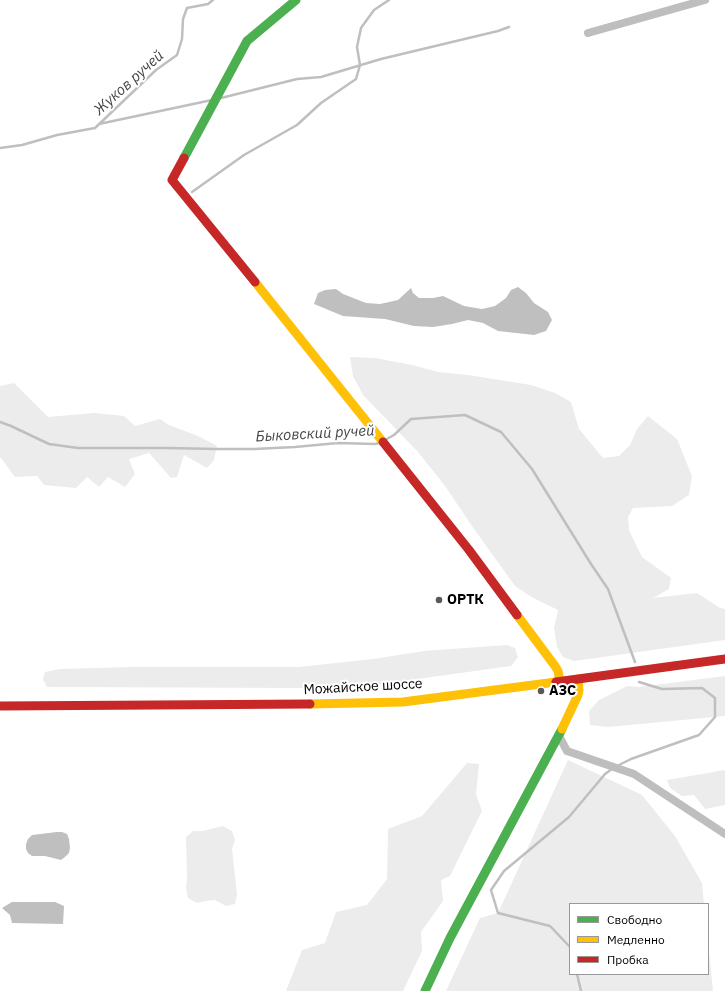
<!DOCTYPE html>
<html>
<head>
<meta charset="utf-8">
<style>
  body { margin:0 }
  #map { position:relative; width:725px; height:991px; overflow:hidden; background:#fff; font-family:"IBM Plex Sans",sans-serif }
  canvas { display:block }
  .legend { position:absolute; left:569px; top:903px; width:140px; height:72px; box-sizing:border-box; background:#fff; border:1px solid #999; margin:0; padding:5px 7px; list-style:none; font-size:12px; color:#000 }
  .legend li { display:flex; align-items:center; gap:8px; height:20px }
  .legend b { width:20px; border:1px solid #999 }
</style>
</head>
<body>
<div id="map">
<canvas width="725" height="991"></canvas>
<ul class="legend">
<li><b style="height:5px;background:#4caf50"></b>Свободно</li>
<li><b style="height:5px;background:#ffc107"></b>Медленно</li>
<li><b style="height:5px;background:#c62828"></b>Пробка</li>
</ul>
</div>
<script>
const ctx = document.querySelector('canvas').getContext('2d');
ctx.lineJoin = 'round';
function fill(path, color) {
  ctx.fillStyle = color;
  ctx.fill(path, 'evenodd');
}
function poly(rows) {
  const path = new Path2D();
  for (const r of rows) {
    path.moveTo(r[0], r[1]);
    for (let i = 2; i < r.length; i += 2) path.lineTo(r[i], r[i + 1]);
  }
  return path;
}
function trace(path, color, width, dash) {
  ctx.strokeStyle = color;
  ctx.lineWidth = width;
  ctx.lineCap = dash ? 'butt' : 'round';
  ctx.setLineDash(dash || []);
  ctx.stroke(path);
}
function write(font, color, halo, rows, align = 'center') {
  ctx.font = font + ' "IBM Plex Sans",sans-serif';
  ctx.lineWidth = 4;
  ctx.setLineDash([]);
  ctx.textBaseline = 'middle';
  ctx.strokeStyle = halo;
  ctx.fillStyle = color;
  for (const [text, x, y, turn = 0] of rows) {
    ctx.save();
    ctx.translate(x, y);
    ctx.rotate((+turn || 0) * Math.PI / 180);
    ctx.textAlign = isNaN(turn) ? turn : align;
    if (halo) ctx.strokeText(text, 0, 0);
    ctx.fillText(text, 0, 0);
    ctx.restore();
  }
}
const green = poly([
  [350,357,375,358,412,365,438,372,468,375,531,385,555,393,571,402,579,429,603,458,619,456,630,445,637,429,648,416,677,439,692,476,689,495,672,506,633,508,628,517,629,530,642,557,671,578,669,589,653,598,697,593,720,608,725,609,725,640,574,661,563,657,557,647,554,628,558,610,533,598,515,586,474,529,445,486,418,452,363,395,353,376],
  [14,383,48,417,94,413,124,416,135,426,160,419,169,425,198,436,217,446,214,460,207,468,184,455,177,477,171,478,149,453,129,459,135,474,125,487,108,477,99,487,87,477,76,488,44,485,37,476,15,477,1,458,0,458,0,386],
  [507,645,515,648,518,657,511,666,374,685,306,688,47,687,43,679,45,672,60,669,131,667,299,667,373,659,424,651],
  [725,676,725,716,608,727,590,725,589,711,599,700,627,686,639,687],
  [568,760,642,795,675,836,702,883,704,904,570,904,570,974,708,974,708,942,713,991,446,991,480,918,498,913],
  [467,763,479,764,476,794,482,811,450,876,441,880,443,901,421,932,422,951,403,991,286,991,302,950,325,943,336,912,367,905,387,879,388,829,422,816],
  [725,770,725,805,705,809,694,795,682,796,670,788,667,780],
  [223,826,232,831,235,840,232,849,237,894,235,904,226,906,215,900,206,901,197,903,188,898,186,888,187,878,186,837,193,831,203,831]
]);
const water = poly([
  [518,287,526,293,534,303,548,312,552,320,546,331,534,335,498,331,483,323,468,320,452,324,433,327,414,326,385,319,343,316,314,304,318,293,325,290,336,289,343,294,366,303,380,304,398,300,411,288,413,293,419,298,433,298,443,296,464,306,482,309,495,306,506,298,511,290],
  [57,832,62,832,67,834,69,839,70,848,69,853,65,857,61,860,45,856,32,856,28,853,26,849,26,844,28,839,32,835],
  [12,902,55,902,64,906,63,924,12,923,10,915,2,908]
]);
const stream = poly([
  [221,98,297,79,321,77,381,59,498,31,509,27],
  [99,124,212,100],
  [0,148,22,145,57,135,95,128,156,70,177,55,182,39,183,19,187,8,208,4,213,0],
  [192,192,244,155,297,125,321,103,356,79,360,65,357,47,361,28,374,10,389,0],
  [0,422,11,426,49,444,78,448,167,448,216,449,254,449,295,447,338,443,375,444,379,443],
  [385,440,394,435,411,419,465,415,501,432,532,469,591,564,608,589,635,662],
  [617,766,631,759,699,735,715,717,715,698,702,688,662,689,639,682],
  [570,947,550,926,498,913,491,890,504,871,569,817,605,774,612,769],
  [577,974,581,991]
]);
const street = poly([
  [588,33,705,0],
  [559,736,567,751,634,774,725,834]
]);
const fast = poly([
  [184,158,247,41,296,0],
  [425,991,450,938,562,729]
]);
const slow = poly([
  [255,282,383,442],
  [517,615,555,666,558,671,560,681],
  [310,704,403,702,556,682],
  [562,729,578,695,579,690,578,679]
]);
const jam = poly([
  [184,158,172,180,255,282],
  [383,442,469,550,517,615],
  [556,682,725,659],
  [0,706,310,704]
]);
const markers = [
  [439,600,4,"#595959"],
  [541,691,4,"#595959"]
];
const poiNames = [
  ["ОРТК",447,600],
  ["АЗС",549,691]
];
const streetNames = [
  ["Можайское шоссе",363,687,-3]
];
const waterNames = [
  ["Жуков ручей",129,83,-42],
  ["Быковский ручей",315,434,-3]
];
fill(green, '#ececec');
fill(water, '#bfbfbf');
trace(stream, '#bfbfbf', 2.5);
trace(street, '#bebebe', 8);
trace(fast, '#4caf50', 9);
trace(slow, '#ffc107', 9);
trace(jam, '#c62828', 9);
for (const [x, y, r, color] of markers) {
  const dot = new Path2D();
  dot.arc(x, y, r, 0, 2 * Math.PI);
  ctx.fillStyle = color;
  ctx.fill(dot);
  trace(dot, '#fff', 1.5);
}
write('bold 14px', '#000', '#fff', poiNames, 'left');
write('14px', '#000', '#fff', streetNames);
write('italic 15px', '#444', '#fff', waterNames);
</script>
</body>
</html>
